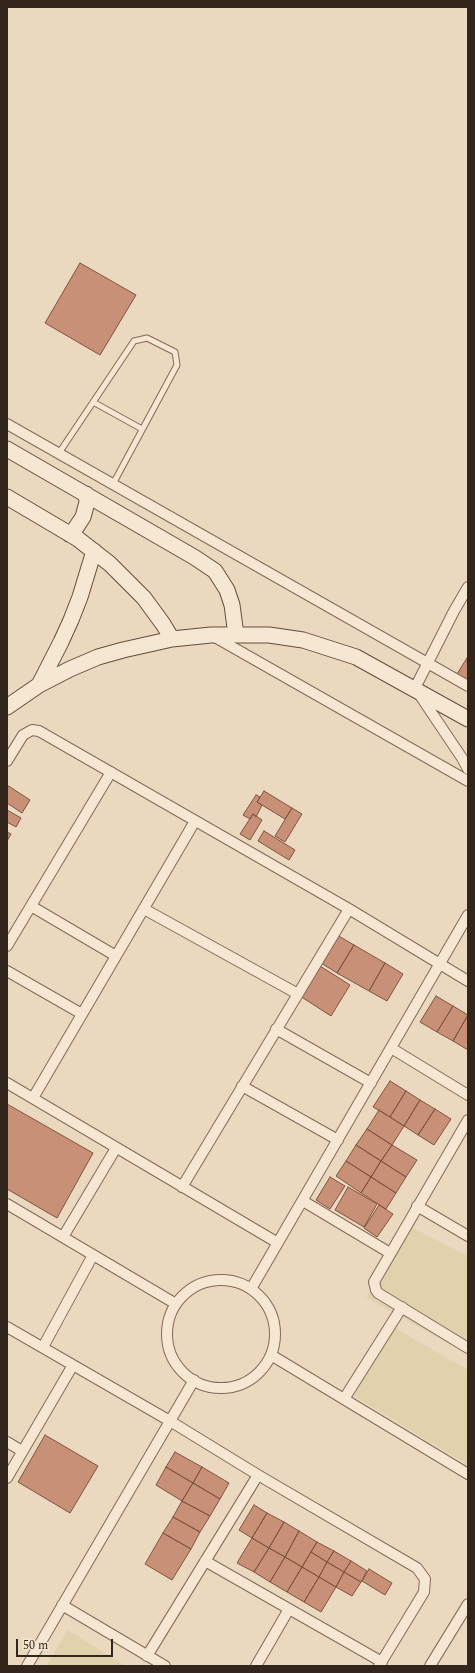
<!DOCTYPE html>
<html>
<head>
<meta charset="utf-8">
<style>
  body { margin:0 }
  #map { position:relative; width:475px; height:1673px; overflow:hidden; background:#ebd9bf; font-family:Spectral,serif }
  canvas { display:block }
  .frame { position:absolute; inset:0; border:8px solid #32251c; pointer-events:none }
  .scale { position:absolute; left:16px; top:1639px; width:97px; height:18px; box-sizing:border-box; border:2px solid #32251c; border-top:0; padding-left:5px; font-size:12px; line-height:14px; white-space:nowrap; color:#32251c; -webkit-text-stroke:3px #f3e4ce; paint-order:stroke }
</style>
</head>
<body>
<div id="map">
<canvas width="475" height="1673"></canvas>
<div class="frame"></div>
<div class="scale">50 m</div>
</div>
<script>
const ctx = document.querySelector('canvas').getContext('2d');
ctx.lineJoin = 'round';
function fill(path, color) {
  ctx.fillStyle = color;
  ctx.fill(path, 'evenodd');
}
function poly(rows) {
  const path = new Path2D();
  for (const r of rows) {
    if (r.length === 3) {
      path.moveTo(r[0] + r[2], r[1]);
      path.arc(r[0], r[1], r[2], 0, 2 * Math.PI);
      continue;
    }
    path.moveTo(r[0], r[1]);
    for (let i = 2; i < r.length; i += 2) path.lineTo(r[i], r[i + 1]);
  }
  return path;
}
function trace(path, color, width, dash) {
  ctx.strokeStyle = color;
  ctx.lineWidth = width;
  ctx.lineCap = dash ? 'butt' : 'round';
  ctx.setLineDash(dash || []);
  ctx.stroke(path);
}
const farmland = poly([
  [407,1225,468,1256,468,1355,366,1297],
  [391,1326,468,1370,468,1465,354,1396],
  [68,1630,126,1666,46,1666]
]);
const building = poly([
  [80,263,136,295,100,355,45,323,80,263],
  [467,658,468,678,466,680,457,674,467,658],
  [7,785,30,800,22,813,7,803,7,785],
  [264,791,292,808,285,819,257,802,264,791],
  [256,795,260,797,257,802,262,805,256,817,253,814,250,819,243,815,256,795],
  [292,808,302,814,285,842,275,836,292,808],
  [7,810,21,818,16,827,7,822,7,810],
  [253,814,262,820,250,840,240,834,253,814],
  [264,831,295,850,289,860,258,841,264,831],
  [7,832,11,834,7,841,7,832],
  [337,935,354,945,337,973,321,963,337,935],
  [354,945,385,963,369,991,337,973,354,945],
  [385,963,403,974,387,1001,369,991,385,963],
  [320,966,350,985,331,1016,300,996,320,966],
  [436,996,453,1006,437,1032,420,1022,436,996],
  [453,1006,468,1015,453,1041,437,1032,453,1006],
  [468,1015,468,1050,453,1041,468,1015],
  [390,1081,406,1091,390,1117,373,1107,390,1081],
  [406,1091,420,1100,404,1126,390,1117,406,1091],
  [420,1100,435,1109,418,1135,404,1126,420,1100],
  [7,1104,93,1153,57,1218,7,1189,7,1104],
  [435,1109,451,1119,434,1145,418,1135,435,1109],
  [379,1110,404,1126,392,1145,367,1129,379,1110],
  [367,1129,392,1145,381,1161,356,1145,367,1129],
  [356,1145,381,1161,371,1177,346,1161,356,1145],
  [392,1145,417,1160,406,1177,381,1161,392,1145],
  [346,1161,371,1177,361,1193,336,1176,346,1161],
  [381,1161,406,1177,396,1193,371,1177,381,1161],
  [330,1177,345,1186,330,1209,316,1200,330,1177],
  [371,1177,396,1193,386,1209,361,1193,371,1177],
  [348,1187,377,1204,364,1227,335,1210,348,1187],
  [379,1205,393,1214,377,1237,364,1228,379,1205],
  [45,1435,98,1466,70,1513,18,1482,45,1435],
  [175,1452,202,1467,193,1483,166,1467,175,1452],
  [166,1467,193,1483,182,1501,156,1485,166,1467],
  [202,1467,229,1483,220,1499,193,1483,202,1467],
  [193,1483,220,1499,210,1516,182,1501,193,1483],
  [182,1501,210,1516,200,1532,173,1517,182,1501],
  [254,1505,267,1513,252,1538,239,1530,254,1505],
  [267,1513,284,1522,269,1548,252,1538,267,1513],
  [173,1517,200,1532,191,1549,163,1533,173,1517],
  [284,1522,299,1531,285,1557,269,1548,284,1522],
  [299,1531,317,1542,302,1567,285,1557,299,1531],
  [163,1533,191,1549,172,1580,145,1564,163,1533],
  [252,1538,269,1548,254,1572,237,1563,252,1538],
  [317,1542,334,1551,327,1562,311,1552,317,1542],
  [269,1548,285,1557,270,1582,254,1572,269,1548],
  [334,1551,351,1561,344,1572,327,1562,334,1551],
  [311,1552,327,1562,319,1577,302,1567,311,1552],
  [285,1557,302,1567,287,1592,270,1582,285,1557],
  [351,1561,367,1571,361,1582,344,1572,351,1561],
  [327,1562,344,1572,336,1587,319,1577,327,1562],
  [302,1567,319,1577,304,1602,287,1592,302,1567],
  [369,1569,392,1583,385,1595,362,1581,369,1569],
  [344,1572,361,1582,352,1596,336,1587,344,1572],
  [319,1577,336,1587,321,1612,304,1602,319,1577]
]);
const service = poly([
  [93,402,142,429],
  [59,453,134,341,147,338,175,352,177,365,113,484]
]);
const minor = poly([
  [7,424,468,686],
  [468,587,454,611,415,688,462,758,468,769],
  [213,636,468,781],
  [7,761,23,735,32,730,39,731,349,909,468,981],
  [31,906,116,956],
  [144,909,298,994],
  [7,946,111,772],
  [7,971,82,1014],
  [276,1029,371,1083],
  [391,1048,468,1095],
  [7,1083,278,1243],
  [242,1086,338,1140],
  [33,1098,195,821],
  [468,1120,374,1282,376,1290,378,1293,468,1348],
  [182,1187,349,909],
  [303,1201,390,1253],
  [7,1204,176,1304],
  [417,1206,468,1236],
  [63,1237,116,1148],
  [221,1334,54],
  [251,1289,468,915],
  [7,1327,170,1421,258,1475,417,1568,425,1579,424,1592,379,1666],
  [43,1347,93,1255],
  [271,1355,468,1474],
  [344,1399,402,1307],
  [7,1442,22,1451],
  [7,1478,73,1365],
  [205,1561,382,1662],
  [62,1605,165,1666],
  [147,1656,258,1475],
  [27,1666,194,1380],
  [256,1666,289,1609],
  [430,1666,468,1604]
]);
const secondary = poly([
  [7,449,194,557,215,571,227,590,232,605,236,635],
  [7,497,78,539,110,564,144,598,163,624,172,639],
  [69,534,75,529,83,517,87,502,86,494],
  [39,685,61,642,71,620,80,597,94,551],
  [7,707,39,685,70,669,98,657,123,650,172,639,211,635,269,635,303,640,356,657,468,719]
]);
fill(farmland, '#e0d2ad');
fill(building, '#c79077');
trace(building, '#805240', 1);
trace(service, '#826a59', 7);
trace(minor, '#826a59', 12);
trace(secondary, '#644c3c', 17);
trace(service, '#f6e7d2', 5);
trace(minor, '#f6e7d2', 10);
trace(secondary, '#f6e7d2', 15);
</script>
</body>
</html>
